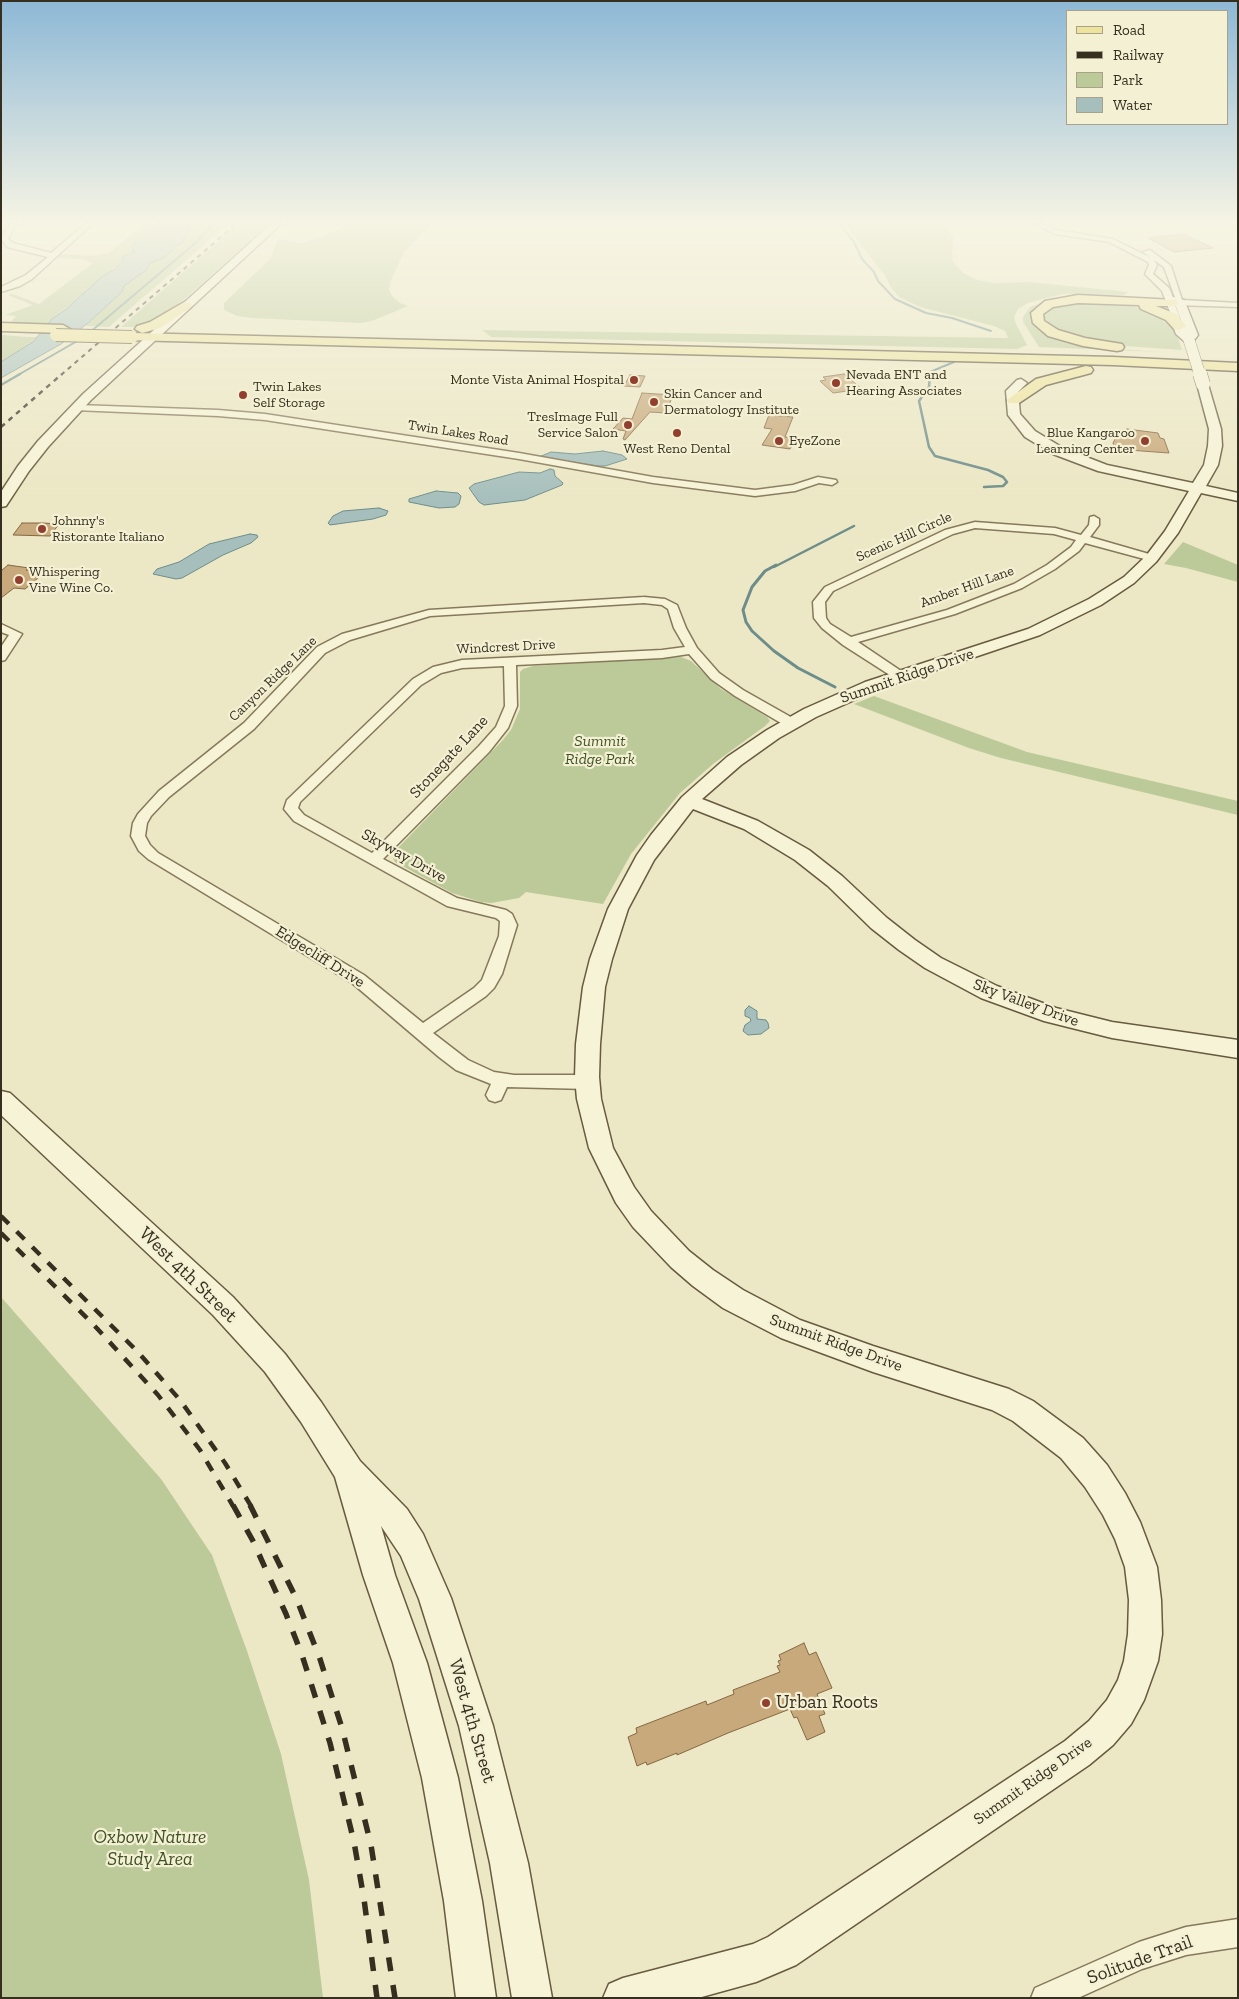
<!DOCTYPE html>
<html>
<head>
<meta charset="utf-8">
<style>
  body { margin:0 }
  #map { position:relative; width:1239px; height:1999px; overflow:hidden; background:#ece7c4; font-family:"Zilla Slab",serif }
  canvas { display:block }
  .frame { position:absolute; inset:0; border:2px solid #362e1f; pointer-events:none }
  .legend { position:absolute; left:1066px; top:10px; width:162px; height:115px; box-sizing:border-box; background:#f4f0d3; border:1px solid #a8a28b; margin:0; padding:6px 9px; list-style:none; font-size:15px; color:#362e1f }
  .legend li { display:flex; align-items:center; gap:10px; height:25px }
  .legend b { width:25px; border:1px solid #a8a28b }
</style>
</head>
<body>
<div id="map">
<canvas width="1239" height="1999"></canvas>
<div class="frame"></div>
<ul class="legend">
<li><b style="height:6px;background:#eee39d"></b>Road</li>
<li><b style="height:6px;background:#362e1f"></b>Railway</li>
<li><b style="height:14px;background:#bbca98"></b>Park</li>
<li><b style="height:14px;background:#a6bfbc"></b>Water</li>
</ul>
</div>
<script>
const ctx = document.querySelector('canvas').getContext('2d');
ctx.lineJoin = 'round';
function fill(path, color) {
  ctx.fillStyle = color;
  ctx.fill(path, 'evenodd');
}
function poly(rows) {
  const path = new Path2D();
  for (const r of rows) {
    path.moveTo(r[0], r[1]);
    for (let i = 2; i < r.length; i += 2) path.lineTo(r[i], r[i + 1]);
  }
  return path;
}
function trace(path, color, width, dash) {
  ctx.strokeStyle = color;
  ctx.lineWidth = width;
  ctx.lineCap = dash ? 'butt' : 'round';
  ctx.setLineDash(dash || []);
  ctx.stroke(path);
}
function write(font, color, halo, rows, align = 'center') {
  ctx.font = font + ' "Zilla Slab",serif';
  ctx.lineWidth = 4.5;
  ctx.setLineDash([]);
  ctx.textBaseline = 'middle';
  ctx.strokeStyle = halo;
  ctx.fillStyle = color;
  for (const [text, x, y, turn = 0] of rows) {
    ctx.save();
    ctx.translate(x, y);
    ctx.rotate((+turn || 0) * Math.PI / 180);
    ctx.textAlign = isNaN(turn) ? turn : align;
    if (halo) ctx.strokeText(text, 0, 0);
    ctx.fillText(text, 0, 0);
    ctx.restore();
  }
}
const green = poly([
  [144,224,157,224,134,243,134,252,127,254,124,261,52,319,48,325,10,323,16,316,5,315,33,305,8,295,13,294,39,304,93,263,83,259,55,258,59,254,93,256,109,253],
  [194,224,228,224,109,327,85,326,122,292,124,286,150,263,170,253,173,247,184,238,189,227],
  [238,224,269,224,187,297,153,323,141,327,121,327],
  [353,224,432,224,404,252,391,280,389,289,392,296,400,303,408,306,372,321,360,323,252,318,237,316,224,310,224,303,271,258,278,239,303,243],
  [845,224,944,224,953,237,952,257,953,262,963,273,977,280,995,283,1029,282,1128,292,1124,295,1063,294,1028,303,1018,309,1014,317,1016,324,1027,345,1017,349,491,337,482,330,1008,338,1005,331,994,326,920,307,899,297,892,289,884,274],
  [1049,300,1053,302,1043,305,1038,326,1116,349,1162,352,1039,347,1023,322,1023,317,1030,307],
  [1070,302,1129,305,1145,309,1166,318,1175,329,1182,350,1110,345,1062,334,1045,324,1041,314,1047,308],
  [1,335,29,337,38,337,1,362],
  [1183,542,1238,565,1238,582,1186,568,1164,564],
  [681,657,691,661,721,689,767,717,770,721,765,726,713,764,680,793,631,854,603,904,526,892,519,898,491,903,481,902,452,893,395,862,393,858,394,852,502,741,511,730,520,709,520,672,523,669,533,666],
  [874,696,1027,752,1238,801,1238,815,1001,758,969,748,854,704],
  [1,1297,161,1479,212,1555,247,1651,281,1754,309,1880,323,1998,1,1998]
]);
const water = poly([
  [157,224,194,224,189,227,187,236,184,238,183,242,174,247,174,249,163,258,150,263,146,270,124,286,122,292,88,323,61,344,1,378,1,362,34,341,52,319,65,310,103,276,114,270,124,261,122,259,124,256,134,252,132,247,135,243,157,224],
  [603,451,622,455,627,459,605,466,598,466,539,457,551,452,575,454,603,451],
  [550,469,554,470,555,476,563,483,562,485,525,500,484,505,479,502,469,488,474,484,519,472,540,473,550,469],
  [436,491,458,493,461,496,459,504,455,507,439,508,409,502,409,499,436,491],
  [379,508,388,511,386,515,373,519,330,525,328,523,333,516,343,511,379,508],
  [250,534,257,535,258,537,251,543,223,555,182,578,176,579,153,574,157,569,179,562,209,544,250,534],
  [749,1006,757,1011,757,1019,766,1020,768,1023,769,1028,761,1034,748,1035,743,1031,745,1025,751,1021,750,1018,745,1016,745,1010,749,1006]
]);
const streamFar2 = poly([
  [840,224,854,242,862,259,874,272,878,281,895,299,926,313,952,318,991,331],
  [89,333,199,240,213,224],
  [18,375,79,340],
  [930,375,930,372,954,362]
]);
const streamFar1 = poly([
  [930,374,929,387,919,401,929,447,935,456,988,470,1003,477,1007,482,1003,486,984,487],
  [1,385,20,374],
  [774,567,854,526]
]);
const stream = poly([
  [776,565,765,571,752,587,743,610,746,622,752,631,774,651,798,668,835,687]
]);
const building = poly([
  [1184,234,1213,248,1174,252,1148,238,1184,234],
  [844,374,862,389,833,393,821,382,820,381,826,380,823,377,844,374],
  [630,375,645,376,640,387,624,386,630,375],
  [642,393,673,395,666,413,650,412,625,440,623,439,626,431,613,429,623,418,632,419,642,393],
  [769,415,793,417,785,437,796,438,790,449,762,445,772,429,764,428,769,415],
  [1127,429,1158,433,1160,438,1164,439,1169,453,1115,449,1113,443,1120,430,1127,431,1127,429],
  [22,523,43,523,59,524,50,536,13,535,22,523],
  [8,565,29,568,26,570,44,573,25,589,14,588,1,598,1,571,8,565],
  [804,1643,809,1655,816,1652,832,1688,817,1694,825,1714,819,1716,825,1732,807,1740,797,1717,794,1718,790,1709,728,1733,677,1755,677,1753,647,1765,646,1762,637,1766,628,1737,637,1733,636,1728,706,1701,707,1705,734,1694,733,1690,780,1672,777,1666,780,1665,778,1661,781,1660,779,1655,804,1643]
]);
const street = poly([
  [10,224,16,224,8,239,13,243,51,253,85,224,92,224,32,279,20,286,1,292,1,287,26,275,48,257,7,247,1,238,10,224],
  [1034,224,1042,224,1057,230,1113,239,1151,258,1143,252,1150,250,1171,266,1182,300,1238,303,1238,307,1175,305,1183,326,1176,328,1162,291,1145,274,1149,265,1148,262,1109,242,1055,234,1034,224],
  [1154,260,1164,267,1176,300,1174,300,1169,288,1153,274,1157,265,1154,260],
  [77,405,218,410,265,414,519,453,653,477,755,490,793,485,818,477,836,480,837,482,832,485,819,483,795,491,755,496,653,483,519,459,265,420,218,416,74,410,74,406,77,405],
  [1094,516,1099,519,1099,525,1090,537,1156,556,1157,558,1156,560,1148,560,1085,543,1079,551,1055,569,1022,588,955,614,858,642,904,673,906,676,904,679,896,679,843,645,822,628,814,618,813,602,825,587,945,530,975,522,1055,528,1081,535,1089,525,1090,517,1094,516],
  [975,528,1054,534,1076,540,1071,547,1047,565,1014,584,947,610,851,637,830,624,826,618,825,602,833,591,953,534,975,528],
  [644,597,665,599,677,605,686,628,697,648,719,673,743,690,796,720,797,723,796,726,786,726,735,696,711,679,689,654,662,658,516,665,517,706,508,728,489,752,383,859,457,898,506,910,512,914,517,925,502,974,494,988,486,996,433,1033,468,1060,494,1072,514,1075,588,1075,594,1077,597,1082,594,1087,588,1089,507,1087,501,1100,495,1102,489,1100,486,1095,491,1084,456,1070,439,1057,352,983,148,859,139,851,131,836,133,823,138,814,159,791,244,723,317,647,342,634,429,610,644,597],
  [644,603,662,605,668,609,674,628,685,647,662,650,462,660,433,667,413,679,287,800,284,809,294,821,447,906,496,918,500,921,499,936,482,980,474,988,423,1023,364,975,158,853,150,845,145,836,147,823,151,816,169,797,254,729,325,653,350,640,430,616,644,603],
  [504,666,505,706,496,727,479,746,372,853,304,815,298,808,300,802,421,685,441,673,462,668,504,666],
  [1,624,22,634,5,660,1,661,1,647,9,635,1,632,1,624],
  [1238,1919,1238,1947,1186,1955,1142,1969,1078,1998,1031,1998,1035,1988,1139,1942,1186,1927,1238,1919]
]);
const secondary = poly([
  [271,224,281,224,91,400,48,447,29,471,6,506,1,507,1,492,18,466,38,441,83,394,271,224],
  [1170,296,1184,300,1185,302,1198,335,1193,342,1185,342,1176,334,1173,326,1175,324,1182,323,1175,304,1165,299,1170,296],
  [1021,379,1027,383,1018,392,1020,414,1035,431,1063,448,1107,465,1193,483,1204,465,1208,446,1209,429,1197,384,1203,380,1207,381,1221,429,1222,446,1218,465,1206,486,1238,493,1238,501,1201,493,1178,533,1156,562,1134,583,1101,605,1040,635,877,690,816,717,779,738,741,765,702,799,758,821,809,850,842,876,887,918,915,940,941,958,997,986,1056,1008,1112,1022,1238,1040,1238,1058,1112,1038,1044,1021,981,998,925,968,899,950,871,928,828,886,795,860,744,829,693,809,654,860,628,909,612,959,605,987,600,1044,599,1077,601,1099,613,1148,634,1187,651,1211,689,1251,713,1270,743,1290,800,1320,873,1346,1009,1389,1033,1401,1083,1438,1107,1465,1125,1493,1140,1522,1157,1567,1161,1600,1162,1634,1158,1661,1144,1700,1131,1724,1113,1745,1089,1765,796,1965,756,1982,698,1998,603,1998,609,1984,623,1978,753,1944,768,1937,1065,1741,1089,1721,1107,1700,1118,1680,1124,1661,1128,1634,1129,1600,1125,1567,1115,1539,1103,1515,1085,1487,1061,1458,1013,1421,992,1410,873,1372,781,1338,723,1308,693,1286,671,1267,633,1227,616,1203,589,1148,577,1099,575,1077,576,1044,583,987,590,959,608,909,637,855,651,835,682,797,727,757,767,730,804,709,865,682,1028,629,1089,599,1124,577,1146,556,1165,531,1189,491,1098,471,1053,454,1025,437,1008,415,1006,391,1017,380,1021,379],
  [1,1091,10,1093,233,1297,285,1354,321,1402,360,1461,407,1509,423,1534,451,1598,493,1726,528,1863,552,1998,512,1998,490,1863,459,1726,419,1599,401,1556,381,1526,395,1575,427,1663,458,1778,482,1901,496,1998,456,1998,444,1901,422,1778,393,1663,363,1575,335,1477,301,1422,265,1372,213,1315,1,1115,1,1091]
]);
const primary = poly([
  [1078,295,1176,300,1178,303,1176,306,1156,306,1176,314,1186,326,1179,330,1174,329,1166,320,1141,309,1139,305,1078,303,1053,307,1043,314,1044,321,1058,330,1085,338,1122,344,1124,347,1122,350,1117,351,1083,346,1048,336,1033,323,1031,313,1045,301,1078,295],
  [186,301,192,305,190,308,160,328,142,333,135,329,137,326,150,322,186,301],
  [1,323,63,325,70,329,63,333,1,331,1,323],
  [132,333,1113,357,1238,363,1238,371,1113,365,127,340,125,337,127,334,132,333],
  [1086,366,1091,367,1093,370,1091,373,1046,385,1019,403,1009,403,1007,400,1036,379,1086,366]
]);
const railFar3 = poly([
  [61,375,236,224]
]);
const railFar2 = poly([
  [1,427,62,374]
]);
const railFar1 = poly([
  [1,1216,137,1351,180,1400,225,1463,251,1506],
  [1,1233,93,1324,158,1395,200,1450,233,1506]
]);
const rail = poly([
  [233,1505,253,1541,286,1614,302,1655,330,1743,354,1842,364,1899,377,1998],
  [250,1505,297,1600,320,1659,342,1728,371,1845,395,1998]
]);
const secondaryBridgeFar1 = poly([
  [1189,340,1200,375]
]);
const secondaryBridge = poly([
  [1200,374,1203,384]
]);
const primaryBridge = poly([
  [56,335,132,337]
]);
const markers = [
  [634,380,5,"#923f2e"],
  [836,383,5,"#923f2e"],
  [243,395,5,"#923f2e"],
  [654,402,5,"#923f2e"],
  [628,425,5,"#923f2e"],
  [677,433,5,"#923f2e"],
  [779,441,5,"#923f2e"],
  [1145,441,5,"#923f2e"],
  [42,529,5,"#923f2e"],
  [19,580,5,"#923f2e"],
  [766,1703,5,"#923f2e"]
];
const farPoinames = [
  ["Nevada ENT and",846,375],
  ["Hearing Associates",846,391],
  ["Monte Vista Animal Hospital",624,380,"right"],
  ["Twin Lakes",253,387],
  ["Self Storage",253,403],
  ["Skin Cancer and",664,394],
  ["Dermatology Institute",664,410],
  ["TresImage Full",618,417,"right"],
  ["Service Salon",618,433,"right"],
  ["Blue Kangaroo",1135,433,"right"],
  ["Learning Center",1135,449,"right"],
  ["EyeZone",789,441],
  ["West Reno Dental",677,449,"center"],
  ["Johnny's",52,521],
  ["Ristorante Italiano",52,537],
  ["Whispering",29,572],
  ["Vine Wine Co.",29,588]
];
const farStreetnames = [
  ["Twin Lakes Road",458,433,9],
  ["Scenic Hill Circle",904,537,-24],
  ["Amber Hill Lane",967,587,-20],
  ["Windcrest Drive",506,647,-3],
  ["Canyon Ridge Lane",273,679,-44]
];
const streetNames = [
  ["Summit Ridge Drive",907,676,-19],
  ["Stonegate Lane",449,757,-47],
  ["Skyway Drive",404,856,29],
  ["Edgecliff Drive",320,957,32],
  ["Sky Valley Drive",1026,1003,20],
  ["Summit Ridge Drive",836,1343,20],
  ["Summit Ridge Drive",1033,1781,-35]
];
const parkNames = [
  ["Summit",600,741],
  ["Ridge Park",600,759]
];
const nearStreetnames = [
  ["West 4th Street",188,1275,44],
  ["West 4th Street",472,1721,74],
  ["Solitude Trail",1140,1960,-20]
];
const nearPoinames = [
  ["Urban Roots",776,1703]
];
const nearParknames = [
  ["Oxbow Nature",150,1838],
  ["Study Area",150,1860]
];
fill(green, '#bbca98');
fill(water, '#a6bfbc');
trace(water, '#6d8d8b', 1);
trace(streamFar2, '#6d8d8b', 2);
trace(streamFar1, '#6d8d8b', 2.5);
trace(stream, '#6d8d8b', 3);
fill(building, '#c8a97b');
trace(building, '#846842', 1);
trace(street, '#86795b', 3);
trace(secondary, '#675a3e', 3);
trace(primary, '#54472f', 3);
fill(street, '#f7f3d7');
fill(secondary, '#f7f3d7');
fill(primary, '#eee39d');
trace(railFar3, '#362e1f', 2, [4.5, 4.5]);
trace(railFar2, '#362e1f', 2.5, [5, 5]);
trace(railFar1, '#362e1f', 4.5, [11, 11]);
trace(rail, '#362e1f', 5.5, [14, 14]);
trace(secondaryBridgeFar1, '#675a3e', 12, []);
trace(secondaryBridge, '#675a3e', 15, []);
trace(primaryBridge, '#54472f', 14, []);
trace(secondaryBridgeFar1, '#f7f3d7', 11);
trace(secondaryBridge, '#f7f3d7', 14);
trace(primaryBridge, '#eee39d', 12);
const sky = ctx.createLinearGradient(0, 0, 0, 504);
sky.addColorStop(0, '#8db8d6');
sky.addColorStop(0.44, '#f6f4e4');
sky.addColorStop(1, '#f6f4e400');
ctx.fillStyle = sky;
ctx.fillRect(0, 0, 1239, 504);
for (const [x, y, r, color] of markers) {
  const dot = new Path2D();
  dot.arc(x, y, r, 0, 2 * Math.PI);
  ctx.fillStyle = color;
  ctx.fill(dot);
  trace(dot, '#f4f0d3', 2);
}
write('14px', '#362e1f', '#f4f0d3', farPoinames, 'left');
write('14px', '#362e1f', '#f4f0d3', farStreetnames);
write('16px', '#362e1f', '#f4f0d3', streetNames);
write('italic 16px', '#3f5226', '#f4f0d3', parkNames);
write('19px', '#362e1f', '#f4f0d3', nearStreetnames);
write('19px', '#362e1f', '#f4f0d3', nearPoinames, 'left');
write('italic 19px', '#3f5226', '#f4f0d3', nearParknames);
</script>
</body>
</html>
